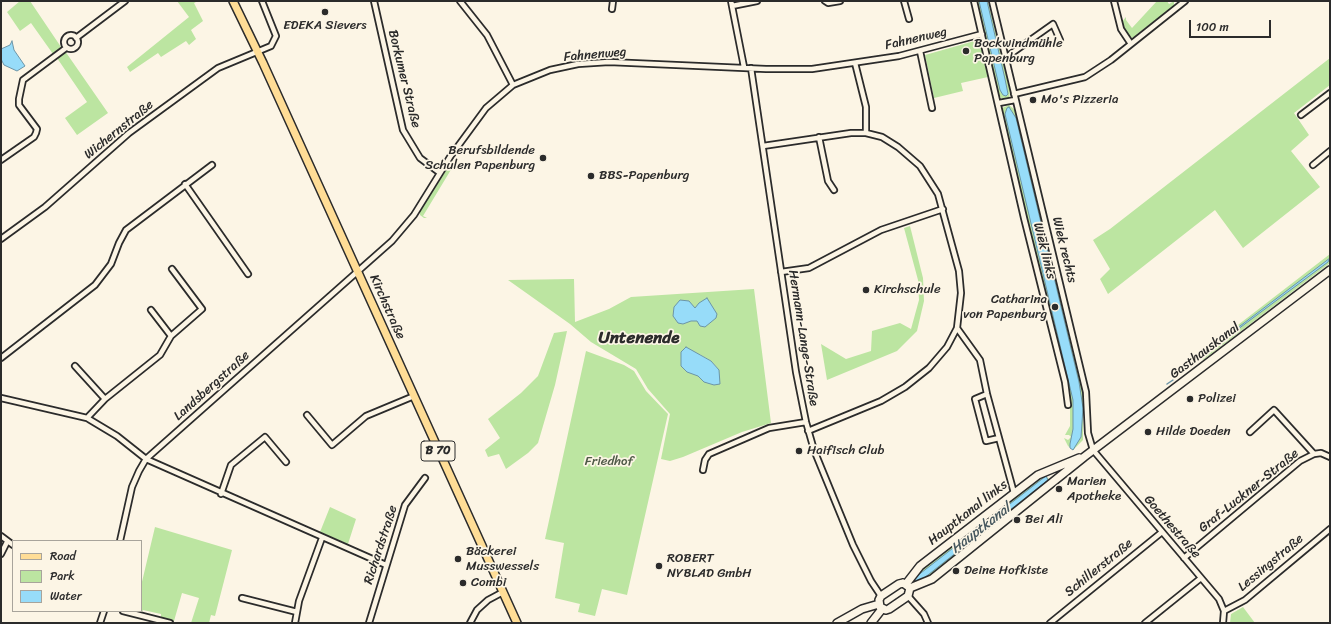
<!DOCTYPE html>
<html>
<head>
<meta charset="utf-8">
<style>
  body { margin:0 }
  #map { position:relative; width:1331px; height:624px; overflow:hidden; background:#fcf5e5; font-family:Sriracha,sans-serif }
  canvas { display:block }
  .frame { position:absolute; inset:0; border:2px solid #2b2b2b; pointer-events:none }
  .legend { position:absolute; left:12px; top:540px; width:130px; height:72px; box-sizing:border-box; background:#fcf5e5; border:1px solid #a8a49b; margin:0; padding:5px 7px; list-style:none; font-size:12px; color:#2b2b2b }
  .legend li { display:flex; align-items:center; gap:8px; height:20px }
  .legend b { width:20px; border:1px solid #a8a49b }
  .scale { position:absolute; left:1189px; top:20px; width:82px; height:18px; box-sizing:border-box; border:2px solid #2b2b2b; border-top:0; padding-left:5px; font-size:12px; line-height:14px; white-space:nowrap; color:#2b2b2b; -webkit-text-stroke:3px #fcf5e5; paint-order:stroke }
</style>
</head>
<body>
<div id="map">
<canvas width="1331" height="624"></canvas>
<div class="frame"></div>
<ul class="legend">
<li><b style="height:5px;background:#ffdd96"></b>Road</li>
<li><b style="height:11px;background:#bce5a1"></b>Park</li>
<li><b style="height:11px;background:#97dcf9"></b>Water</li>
</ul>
<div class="scale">100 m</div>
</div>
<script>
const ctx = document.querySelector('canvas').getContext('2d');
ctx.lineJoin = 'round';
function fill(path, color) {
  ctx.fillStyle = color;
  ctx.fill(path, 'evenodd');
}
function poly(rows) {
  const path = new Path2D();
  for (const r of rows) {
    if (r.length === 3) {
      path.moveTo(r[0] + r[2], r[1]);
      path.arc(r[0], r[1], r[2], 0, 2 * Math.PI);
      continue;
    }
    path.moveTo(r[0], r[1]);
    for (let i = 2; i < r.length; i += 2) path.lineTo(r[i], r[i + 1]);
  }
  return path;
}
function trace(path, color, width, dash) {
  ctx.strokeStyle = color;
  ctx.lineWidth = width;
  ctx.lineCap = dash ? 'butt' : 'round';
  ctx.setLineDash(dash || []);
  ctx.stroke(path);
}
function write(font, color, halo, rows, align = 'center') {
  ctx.font = font + ' Sriracha,sans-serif';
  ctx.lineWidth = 3.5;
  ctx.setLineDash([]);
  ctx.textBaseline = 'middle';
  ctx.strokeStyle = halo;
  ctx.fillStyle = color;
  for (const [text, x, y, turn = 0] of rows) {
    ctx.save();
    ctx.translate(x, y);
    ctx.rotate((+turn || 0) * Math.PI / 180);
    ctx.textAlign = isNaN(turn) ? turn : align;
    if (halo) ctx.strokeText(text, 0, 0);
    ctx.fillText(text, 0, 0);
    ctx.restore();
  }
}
const green = poly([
  [20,1,30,1,61,47,53,54,31,23,20,31,7,12],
  [177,1,198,1,194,3,203,21,191,30,196,39,189,45,186,41,161,57,158,53,130,72,127,67,189,17],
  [976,1,988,1,1010,91,1009,98,1003,100,999,95],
  [1157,1,1167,1,1169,4,1174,1,1174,6,1137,34,1136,37,1129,38,1121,23,1126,17,1126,20,1132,28],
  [978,40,980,42,988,77,961,83,963,91,934,98,925,55],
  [65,51,108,113,77,135,65,118,87,102,57,58],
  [1330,58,1330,85,1294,113,1309,135,1291,151,1320,187,1243,248,1215,210,1108,294,1100,279,1110,269,1093,240,1110,229],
  [1009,105,1015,110,1083,391,1083,440,1073,450,1068,446,1064,438,1068,440,1071,437,1069,435,1065,435,1070,426,1070,397,1002,112,1002,108],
  [454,165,456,170,452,168,423,216,427,218,424,218,420,215,420,211,449,166],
  [910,226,923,278,924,301,917,331,897,351,827,380,821,344,846,359,871,351,872,331,900,323,911,329,919,300,918,280,904,228],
  [1330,254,1330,263,1203,360,1199,355],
  [574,279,575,322,609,309,631,297,754,289,771,423,742,432,683,457,670,461,661,459,670,414,648,389,636,369,591,342,570,324,508,280],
  [699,354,711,361,719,370,704,382,698,376],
  [567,331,555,385,538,443,528,453,506,469,499,454,488,457,485,450,500,438,488,419,521,393,538,376,554,333],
  [586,351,624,365,634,371,646,391,668,414,627,595,602,589,595,616,578,612,580,604,555,598,564,543,545,539],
  [1044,474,1050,480,1044,486,935,572,934,575,916,584,911,579,925,564,929,564],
  [330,507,356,519,348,544,320,532],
  [155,527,232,550,215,616,211,615,209,623,191,623,199,598,182,593,174,621,161,618,161,614,143,610,141,614,135,612,141,611,141,586],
  [1243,607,1255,623,1230,623,1231,614]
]);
const water = poly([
  [979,1,987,1,1005,79,1008,94,1006,96,1003,95,1000,90,979,1],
  [12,41,14,50,25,66,17,71,4,65,1,59,1,49,10,45,12,41],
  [1009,107,1016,118,1079,382,1083,408,1081,437,1073,450,1070,448,1070,444,1073,429,1073,400,1005,114,1007,108,1009,107],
  [1330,258,1328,262,1202,356,1203,354,1330,258],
  [707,298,717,314,716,318,705,327,700,326,697,321,691,321,683,324,678,323,673,316,674,307,680,300,689,301,695,308,699,303,707,298],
  [686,347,711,361,719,370,720,384,714,385,704,382,698,376,687,372,681,366,681,352,686,347],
  [1046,476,1048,480,919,582,916,582,914,580,917,576,1046,476]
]);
const stream = poly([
  [1167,384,1173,380]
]);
const street = poly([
  [374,1,403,130,420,158,440,173],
  [460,1,487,35,513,85],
  [731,1,744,67],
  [825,1,828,3,840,1],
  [904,1,909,19],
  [974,1,1024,218,1065,382,1068,405],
  [992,1,1086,392,1088,433,1093,450,1219,599,1224,611,1223,623],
  [1114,1,1121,29,1131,44],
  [732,6,757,1],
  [612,9,613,1],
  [71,42,7],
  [76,38,125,1],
  [920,51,932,108],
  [1005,58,1053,24,1060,40],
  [855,63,866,107,866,133],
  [751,68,796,372,806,422,814,450,853,545,871,581,881,596],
  [1014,94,1085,77,1111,60,1185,1],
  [999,103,1015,100],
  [1301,115,1330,93],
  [819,137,828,181,834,190],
  [763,146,851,133,866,133,882,137,898,147,920,166,938,194,959,271,961,293,957,328,947,347,929,368,905,387,881,401,808,431],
  [1,160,34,137,36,133,37,129,19,105,19,99,23,80,66,48],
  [1313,165,1330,151],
  [185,184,248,274],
  [1,239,45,207,129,133,218,68,271,46,276,36,262,1],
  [781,272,809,268,881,230,943,209],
  [151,310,171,336],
  [957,328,980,360,987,394,1014,493],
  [1,358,95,285,111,264,119,243,126,230,212,165],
  [75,366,105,399],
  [987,394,975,399,986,441,999,438],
  [1,398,87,418,117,436,146,459,386,565],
  [307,415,332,445,366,416,414,396],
  [87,418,105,399,160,355,171,336,202,309,172,269],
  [1250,432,1274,410,1314,454],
  [703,470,705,460,709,454,769,428,806,422],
  [221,494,231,465,265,437,286,462],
  [1,536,13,545],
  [120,541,132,487,139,471,146,459,392,241,414,215,450,157,486,108,513,85,550,70,578,64,609,62,766,69,812,69,899,56,982,34],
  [1,554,7,542],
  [1184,558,1300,461,1314,454,1321,453,1330,457],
  [908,596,924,614,928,623],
  [242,598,297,612],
  [123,611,170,623],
  [1224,611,1245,600,1330,529],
  [100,623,104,611],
  [295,623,299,601,322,538],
  [369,623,405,505,425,478],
  [470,623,477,610,488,600,503,592],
  [1050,623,1162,532],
  [1145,623,1201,578]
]);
const secondary = poly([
  [903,583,910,588,908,596,889,609,886,610,880,607,879,600,881,596,899,584,903,583],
  [906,584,920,566,1038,475,1079,458],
  [910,588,932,579,1084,457,1330,270],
  [837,623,862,609,879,604],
  [871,623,882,609]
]);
const primary = poly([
  [233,1,263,63,517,623]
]);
const markers = [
  [325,12,4,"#2b2b2b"],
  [966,51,4,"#2b2b2b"],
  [1033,100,4,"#2b2b2b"],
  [543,158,4,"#2b2b2b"],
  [591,176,4,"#2b2b2b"],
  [866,290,4,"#2b2b2b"],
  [1055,307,4,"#2b2b2b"],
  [1190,399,4,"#2b2b2b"],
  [1148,432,4,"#2b2b2b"],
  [799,451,4,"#2b2b2b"],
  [1059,489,4,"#2b2b2b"],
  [1017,520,4,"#2b2b2b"],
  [458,559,4,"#2b2b2b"],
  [659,566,4,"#2b2b2b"],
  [956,571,4,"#2b2b2b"],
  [463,583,4,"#2b2b2b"]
];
const shields = [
  [438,451,34]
];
const shieldNames = [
  ["B 70",438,451]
];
const poiNames = [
  ["EDEKA Sievers",325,26,"center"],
  ["Bockwindmühle",974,44],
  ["Papenburg",974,59],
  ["Mo's Pizzeria",1041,100],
  ["Berufsbildende",535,151,"right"],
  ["Schulen Papenburg",535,166,"right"],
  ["BBS-Papenburg",599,176],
  ["Kirchschule",874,290],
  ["Catharina",1047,300,"right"],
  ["von Papenburg",1047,315,"right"],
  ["Polizei",1198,399],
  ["Hilde Doeden",1156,432],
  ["Haifisch Club",807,451],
  ["Marien",1067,482],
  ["Apotheke",1067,497],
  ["Bei Ali",1025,520],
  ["Bäckerei",466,552],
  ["Musswessels",466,567],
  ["ROBERT",667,559],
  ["NYBLAD GmbH",667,574],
  ["Deine Hofkiste",964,571],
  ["Combi",471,583]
];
const streetNames = [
  ["Fahnenweg",916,39,-13],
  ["Fahnenweg",595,55,-5],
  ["Borkumer Straße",404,79,76],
  ["Wichernstraße",119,130,-39],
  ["Wiek rechts",1064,250,76],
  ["Wiek links",1044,251,76],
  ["Kirchstraße",387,307,66],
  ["Hermann-Lange-Straße",803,338,81],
  ["Gasthauskanal",1205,351,-37],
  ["Landsbergstraße",212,386,-42],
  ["Graf-Luckner-Straße",1249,491,-39],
  ["Hauptkanal links",968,513,-38],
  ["Goethestraße",1172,527,49],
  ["Richardstraße",381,545,-72],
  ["Lessingstraße",1271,563,-40],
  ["Schillerstraße",1099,568,-39]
];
const parkNames = [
  ["Friedhof",609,462]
];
const waterNames = [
  ["Hauptkanal",981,529,-38]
];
const districtNames = [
  ["Untenende",639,339]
];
fill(green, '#bce5a1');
fill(water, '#97dcf9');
trace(water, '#6c95a7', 1);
trace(stream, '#6c95a7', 1.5);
trace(street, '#2b2b2b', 8);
trace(secondary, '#2b2b2b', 10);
trace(primary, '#2b2b2b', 10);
trace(street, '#fcf5e5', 4.5);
trace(secondary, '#fcf5e5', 7);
trace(primary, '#ffdd96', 7);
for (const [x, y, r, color] of markers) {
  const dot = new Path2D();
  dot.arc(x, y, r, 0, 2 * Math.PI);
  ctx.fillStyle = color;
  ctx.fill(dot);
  trace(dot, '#fcf5e5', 1.5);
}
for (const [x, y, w] of shields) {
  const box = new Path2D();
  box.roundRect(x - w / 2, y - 10, w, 20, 3);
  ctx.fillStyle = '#fcf5e5';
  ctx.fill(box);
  trace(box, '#2b2b2b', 1);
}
write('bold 12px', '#2b2b2b', null, shieldNames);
write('13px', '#2b2b2b', '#fcf5e5', poiNames, 'left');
write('13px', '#2b2b2b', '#fcf5e5', streetNames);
write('13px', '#4f5a48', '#fcf5e5', parkNames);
write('italic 14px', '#46575e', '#fcf5e5', waterNames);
write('bold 17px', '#2b2b2b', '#fcf5e5', districtNames);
</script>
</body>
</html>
